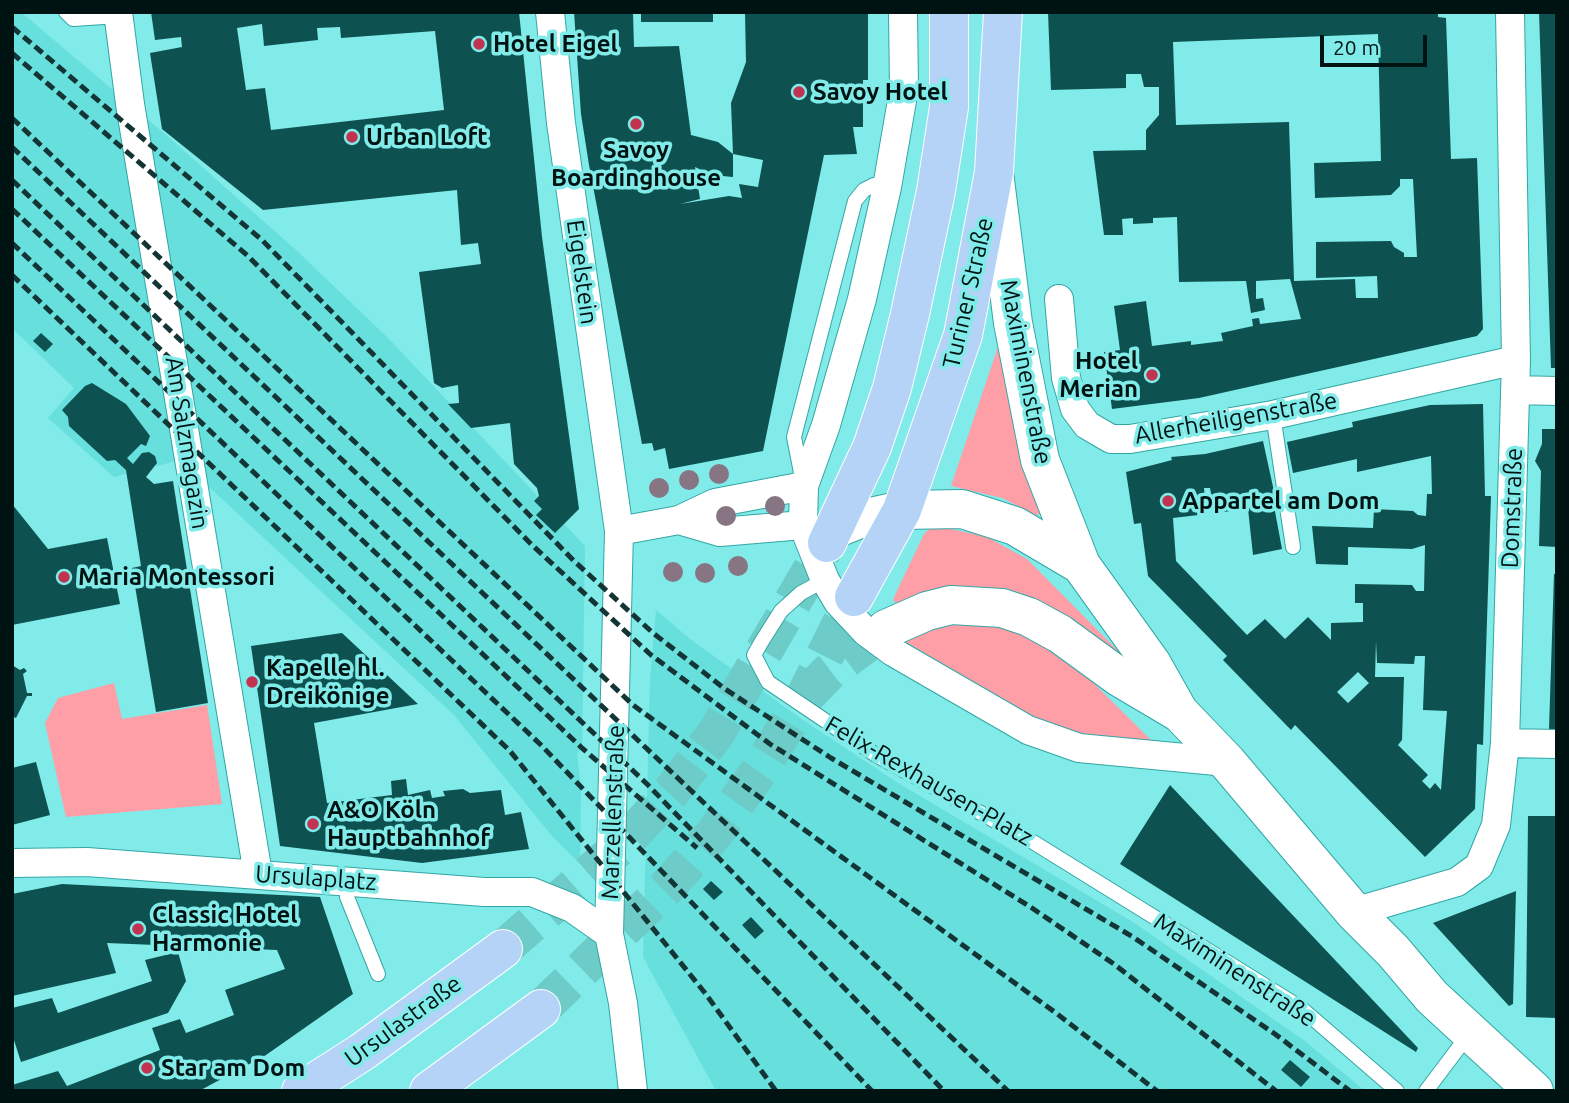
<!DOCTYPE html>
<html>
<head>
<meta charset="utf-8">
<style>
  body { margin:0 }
  #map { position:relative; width:1569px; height:1103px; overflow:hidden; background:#80ebe8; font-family:Ubuntu,sans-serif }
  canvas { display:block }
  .frame { position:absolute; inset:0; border:14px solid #001313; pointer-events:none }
  .scale { position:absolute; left:1320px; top:35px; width:107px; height:32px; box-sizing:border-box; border:4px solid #001313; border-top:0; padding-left:9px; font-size:21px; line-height:24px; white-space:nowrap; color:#001313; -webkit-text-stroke:5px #80ebe8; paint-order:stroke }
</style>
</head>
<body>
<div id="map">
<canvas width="1569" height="1103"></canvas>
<div class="frame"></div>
<div class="scale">20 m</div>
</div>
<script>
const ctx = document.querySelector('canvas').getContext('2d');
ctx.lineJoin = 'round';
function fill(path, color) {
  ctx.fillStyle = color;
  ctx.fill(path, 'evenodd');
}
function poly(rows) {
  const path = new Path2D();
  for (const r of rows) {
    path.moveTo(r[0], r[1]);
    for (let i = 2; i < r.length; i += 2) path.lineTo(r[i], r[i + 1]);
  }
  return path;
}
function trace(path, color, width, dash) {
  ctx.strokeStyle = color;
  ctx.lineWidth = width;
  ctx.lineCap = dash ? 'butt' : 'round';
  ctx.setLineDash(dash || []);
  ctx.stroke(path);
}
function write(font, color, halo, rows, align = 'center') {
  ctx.font = font + ' Ubuntu,sans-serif';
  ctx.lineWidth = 7;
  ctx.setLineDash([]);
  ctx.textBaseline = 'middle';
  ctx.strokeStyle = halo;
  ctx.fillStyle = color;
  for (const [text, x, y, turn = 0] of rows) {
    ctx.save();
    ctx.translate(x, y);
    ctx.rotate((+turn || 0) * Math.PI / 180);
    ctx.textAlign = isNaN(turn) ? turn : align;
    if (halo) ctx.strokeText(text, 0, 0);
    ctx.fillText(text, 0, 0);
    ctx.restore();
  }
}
const built = poly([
  [12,12,21,12,165,134,296,250,388,338,585,546,582,748,577,753,581,788,580,864,552,836,454,715,180,460,114,477,48,418,74,388,12,328],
  [656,610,690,639,803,720,898,783,1133,922,1305,1041,1365,1091,716,1091,643,957,650,679]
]);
const green = poly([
  [1001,338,1045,512,1036,515,1002,498,951,486],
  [947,528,987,537,1027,559,1131,664,1091,642,898,605,893,600,895,595,924,534,929,529],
  [981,617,1056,646,1157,746,1075,737,1042,724,896,636],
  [114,683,122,719,207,705,222,804,66,817,45,723,58,698]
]);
const building = poly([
  [151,12,519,12,542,237,579,509,555,533,536,515,542,509,534,501,539,496,537,488,514,464,510,423,471,428,448,404,459,403,458,385,442,388,434,383,419,272,481,264,478,243,461,245,457,190,263,210,162,129,150,53,182,47,181,37,155,40],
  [262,24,264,46,318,40,317,28,340,27,341,38,435,31,444,110,271,130,265,88,246,90,237,28],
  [574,12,633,12,634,47,679,46,691,135,718,142,733,154,733,177,712,175,695,167,700,199,680,204,729,196,742,198,739,184,758,187,763,160,733,154,731,103,746,62,745,12,868,12,868,80,863,80,863,127,853,127,857,154,824,155,763,451,669,469,665,448,654,451,652,443,642,444,589,165,581,114],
  [641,12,713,12,713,22,641,22],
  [1048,12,1438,12,1438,17,1446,18,1451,159,1477,158,1483,329,1477,336,1199,398,1112,409,1104,352,1120,350,1114,306,1146,301,1152,346,1191,341,1191,345,1223,341,1221,333,1253,326,1252,319,1259,318,1260,324,1301,319,1290,279,1256,281,1256,299,1263,298,1265,310,1251,313,1246,281,1179,282,1177,217,1153,218,1153,223,1133,224,1133,218,1122,219,1123,235,1104,235,1093,151,1146,150,1146,130,1159,115,1159,87,1144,87,1141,74,1126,74,1126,88,1051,90],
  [1378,34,1381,161,1314,163,1315,198,1391,195,1400,186,1400,179,1413,179,1417,257,1404,257,1404,253,1394,247,1391,241,1316,242,1316,278,1377,276,1378,298,1356,298,1355,279,1294,281,1289,122,1176,125,1173,42],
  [1539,12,1557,12,1557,368,1551,368],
  [41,333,53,344,45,352,33,341],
  [92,383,126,404,150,436,146,446,141,444,127,458,133,464,142,453,149,452,155,456,157,463,146,477,154,484,173,481,208,703,156,712,132,568,141,566,126,470,115,460,107,461,69,426,68,417,62,410,85,386],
  [1483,404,1485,496,1491,496,1483,745,1477,744,1475,809,1425,857,1295,725,1291,730,1223,660,1227,656,1148,576,1141,523,1134,524,1126,472,1172,460,1171,457,1205,454,1263,441,1277,505,1274,506,1282,549,1253,555,1248,509,1215,513,1210,488,1204,488,1207,514,1173,518,1176,561,1247,635,1265,619,1285,639,1308,617,1331,640,1331,623,1363,622,1363,603,1355,603,1355,584,1412,585,1416,591,1424,591,1425,545,1412,549,1348,547,1348,565,1316,564,1312,526,1373,528,1374,509,1413,511,1418,515,1426,516,1427,494,1432,494,1431,456,1357,472,1357,459,1293,473,1287,442,1353,427,1352,422,1430,405],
  [1376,641,1377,663,1414,664,1415,656,1425,656,1423,710,1447,711,1441,790,1435,783,1430,789,1422,781,1428,775,1398,745,1402,740,1404,677,1375,677],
  [1358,672,1369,683,1348,703,1337,692],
  [1542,429,1557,429,1557,547,1539,546,1541,471,1535,461,1542,444],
  [12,504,48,549,107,538,120,604,12,625],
  [1554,574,1557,574,1557,730,1549,729],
  [342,633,418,704,314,723,327,803,392,795,391,781,406,779,408,795,430,790,432,798,445,796,443,791,463,789,470,793,501,790,505,815,521,812,529,849,422,863,280,846,251,646],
  [12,665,20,670,24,668,27,671,23,674,27,693,32,693,32,696,27,696,16,718,12,716],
  [36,762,50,815,12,825,12,768],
  [1170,785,1418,1048,1416,1052,1120,864],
  [1528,816,1557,816,1557,1018,1526,1017],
  [711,881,723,892,714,900,703,889],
  [62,884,320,897,353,994,266,1055,199,1091,12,1091,12,1085,58,1071,67,1086,160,1050,152,1028,180,1019,186,1033,234,1015,225,990,285,969,277,950,107,943,116,973,12,996,12,894],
  [1516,891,1513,1004,1509,1006,1433,923],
  [751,917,764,931,755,939,742,925],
  [178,952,186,981,168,1013,21,1062,12,1034,12,1008,52,998,58,1013,152,981,145,960],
  [1290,1060,1310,1077,1301,1087,1281,1070]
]);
const secondaryTunnel = poly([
  [804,698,829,672,886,629]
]);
const primaryTunnel = poly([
  [503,949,624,843,671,792,716,733,827,543],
  [541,1009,667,887,714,834,759,771,804,698,854,597]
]);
const service = poly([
  [66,12,73,19,119,16],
  [1273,415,1293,547],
  [802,478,794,437,855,201,864,190,874,185,887,187],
  [825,580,801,593,781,611,762,641,754,655,768,682,876,755,1033,842,1301,1008,1397,1091],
  [349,880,347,897,378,974],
  [1426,1091,1469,1034]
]);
const minor = poly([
  [118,12,130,104,258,874],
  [550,12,561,123,619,531,609,934,623,1003,633,1091],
  [903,12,904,89,887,187,862,299,826,425,804,486,803,525,825,580,838,602,866,632,893,652,1028,730,1079,748,1227,762],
  [1059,299,1066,378,1075,409,1087,425,1111,439,1130,439,1273,415,1516,360],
  [1515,390,1557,391],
  [679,520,720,532,803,525],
  [619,531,679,520,715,503,804,486],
  [1505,743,1557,744],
  [12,863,87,862,484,892,532,892,572,908,609,934],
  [1354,912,1457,882,1479,866,1496,825,1505,743,1516,360,1510,12]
]);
const secondary = poly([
  [995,180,1013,323,1040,460,1081,565,1152,664,1179,712,1227,762,1354,912,1393,951,1432,997,1534,1091],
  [835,529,857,520,902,510,962,509,1015,526,1081,565],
  [886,629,927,611,951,605,1002,608,1029,617,1060,634,1119,677,1178,712]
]);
const primary = poly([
  [827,543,872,447,892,388,910,314,936,191,949,107,949,12],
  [854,597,902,510,963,335,994,172,1003,12],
  [301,1091,362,1052,503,949],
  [429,1091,541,1009]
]);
const rail = poly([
  [12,27,262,240,574,561,653,633,725,689,831,758,1133,937,1275,1034,1350,1091],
  [12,53,248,256,532,545,651,655,770,744,1032,908,1114,964,1276,1091],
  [12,118,633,705,1056,1013,1157,1091],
  [12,147,1008,1091],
  [12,180,647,784,944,1091],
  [12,209,582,748,697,848],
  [12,243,541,745,872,1091],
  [12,275,510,751,705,993,776,1091]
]);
const trees = [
  [719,474],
  [689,480],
  [659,488],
  [775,506],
  [726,516],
  [738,566],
  [673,572],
  [705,573]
];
const markers = [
  [479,44,7,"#c23251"],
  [799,92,7,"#c23251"],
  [636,124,7,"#c23251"],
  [352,137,7,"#c23251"],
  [1152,375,7,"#c23251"],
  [1168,501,7,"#c23251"],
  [64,577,7,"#c23251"],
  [252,682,7,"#c23251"],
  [313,824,7,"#c23251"],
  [138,929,7,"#c23251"],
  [147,1068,7,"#c23251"]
];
const poiNames = [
  ["Hotel Eigel",493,44],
  ["Savoy Hotel",813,92],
  ["Urban Loft",366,137],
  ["Savoy",636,150,"center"],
  ["Boardinghouse",636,178,"center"],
  ["Hotel",1138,361,"right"],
  ["Merian",1138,389,"right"],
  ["Appartel am Dom",1182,501],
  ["Maria Montessori",78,577],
  ["Kapelle hl.",266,668],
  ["Dreikönige",266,696],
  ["A&O Köln",327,810],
  ["Hauptbahnhof",327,838],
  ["Classic Hotel",152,915],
  ["Harmonie",152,943],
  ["Star am Dom",161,1068]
];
const streetNames = [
  ["Eigelstein",582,272,82],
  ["Turiner Straße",968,293,-77],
  ["Maximinenstraße",1026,372,79],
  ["Allerheiligenstraße",1236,418,-10],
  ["Am Salzmagazin",187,443,81],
  ["Domstraße",1512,508,-88],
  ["Felix-Rexhausen-Platz",929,781,30],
  ["Marzellenstraße",613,812,-88],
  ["Ursulaplatz",316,878,4],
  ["Maximinenstraße",1235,970,33],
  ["Ursulastraße",403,1021,-36]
];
fill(built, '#67dfdc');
fill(green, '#fe9ea7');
fill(building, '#0d5251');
trace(secondaryTunnel, '#6dcbc8', 38, [38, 19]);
trace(primaryTunnel, '#6dcbc8', 38, [38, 19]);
trace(service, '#33a6a4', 16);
trace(minor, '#33a6a4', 30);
trace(secondary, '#33a6a4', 40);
trace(primary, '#fff', 40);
trace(service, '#fff', 14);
trace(minor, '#fff', 28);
trace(secondary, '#fff', 38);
trace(primary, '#b5d3f7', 38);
trace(rail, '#143535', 5, [10, 5]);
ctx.fillStyle = '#877584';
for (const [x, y] of trees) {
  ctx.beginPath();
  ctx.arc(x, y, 10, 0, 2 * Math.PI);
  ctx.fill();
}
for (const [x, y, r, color] of markers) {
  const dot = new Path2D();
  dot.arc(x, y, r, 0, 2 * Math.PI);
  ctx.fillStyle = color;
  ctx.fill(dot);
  trace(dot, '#80ebe8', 2.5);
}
write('bold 24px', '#001313', '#80ebe8', poiNames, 'left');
write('24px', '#001313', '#80ebe8', streetNames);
</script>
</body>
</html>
